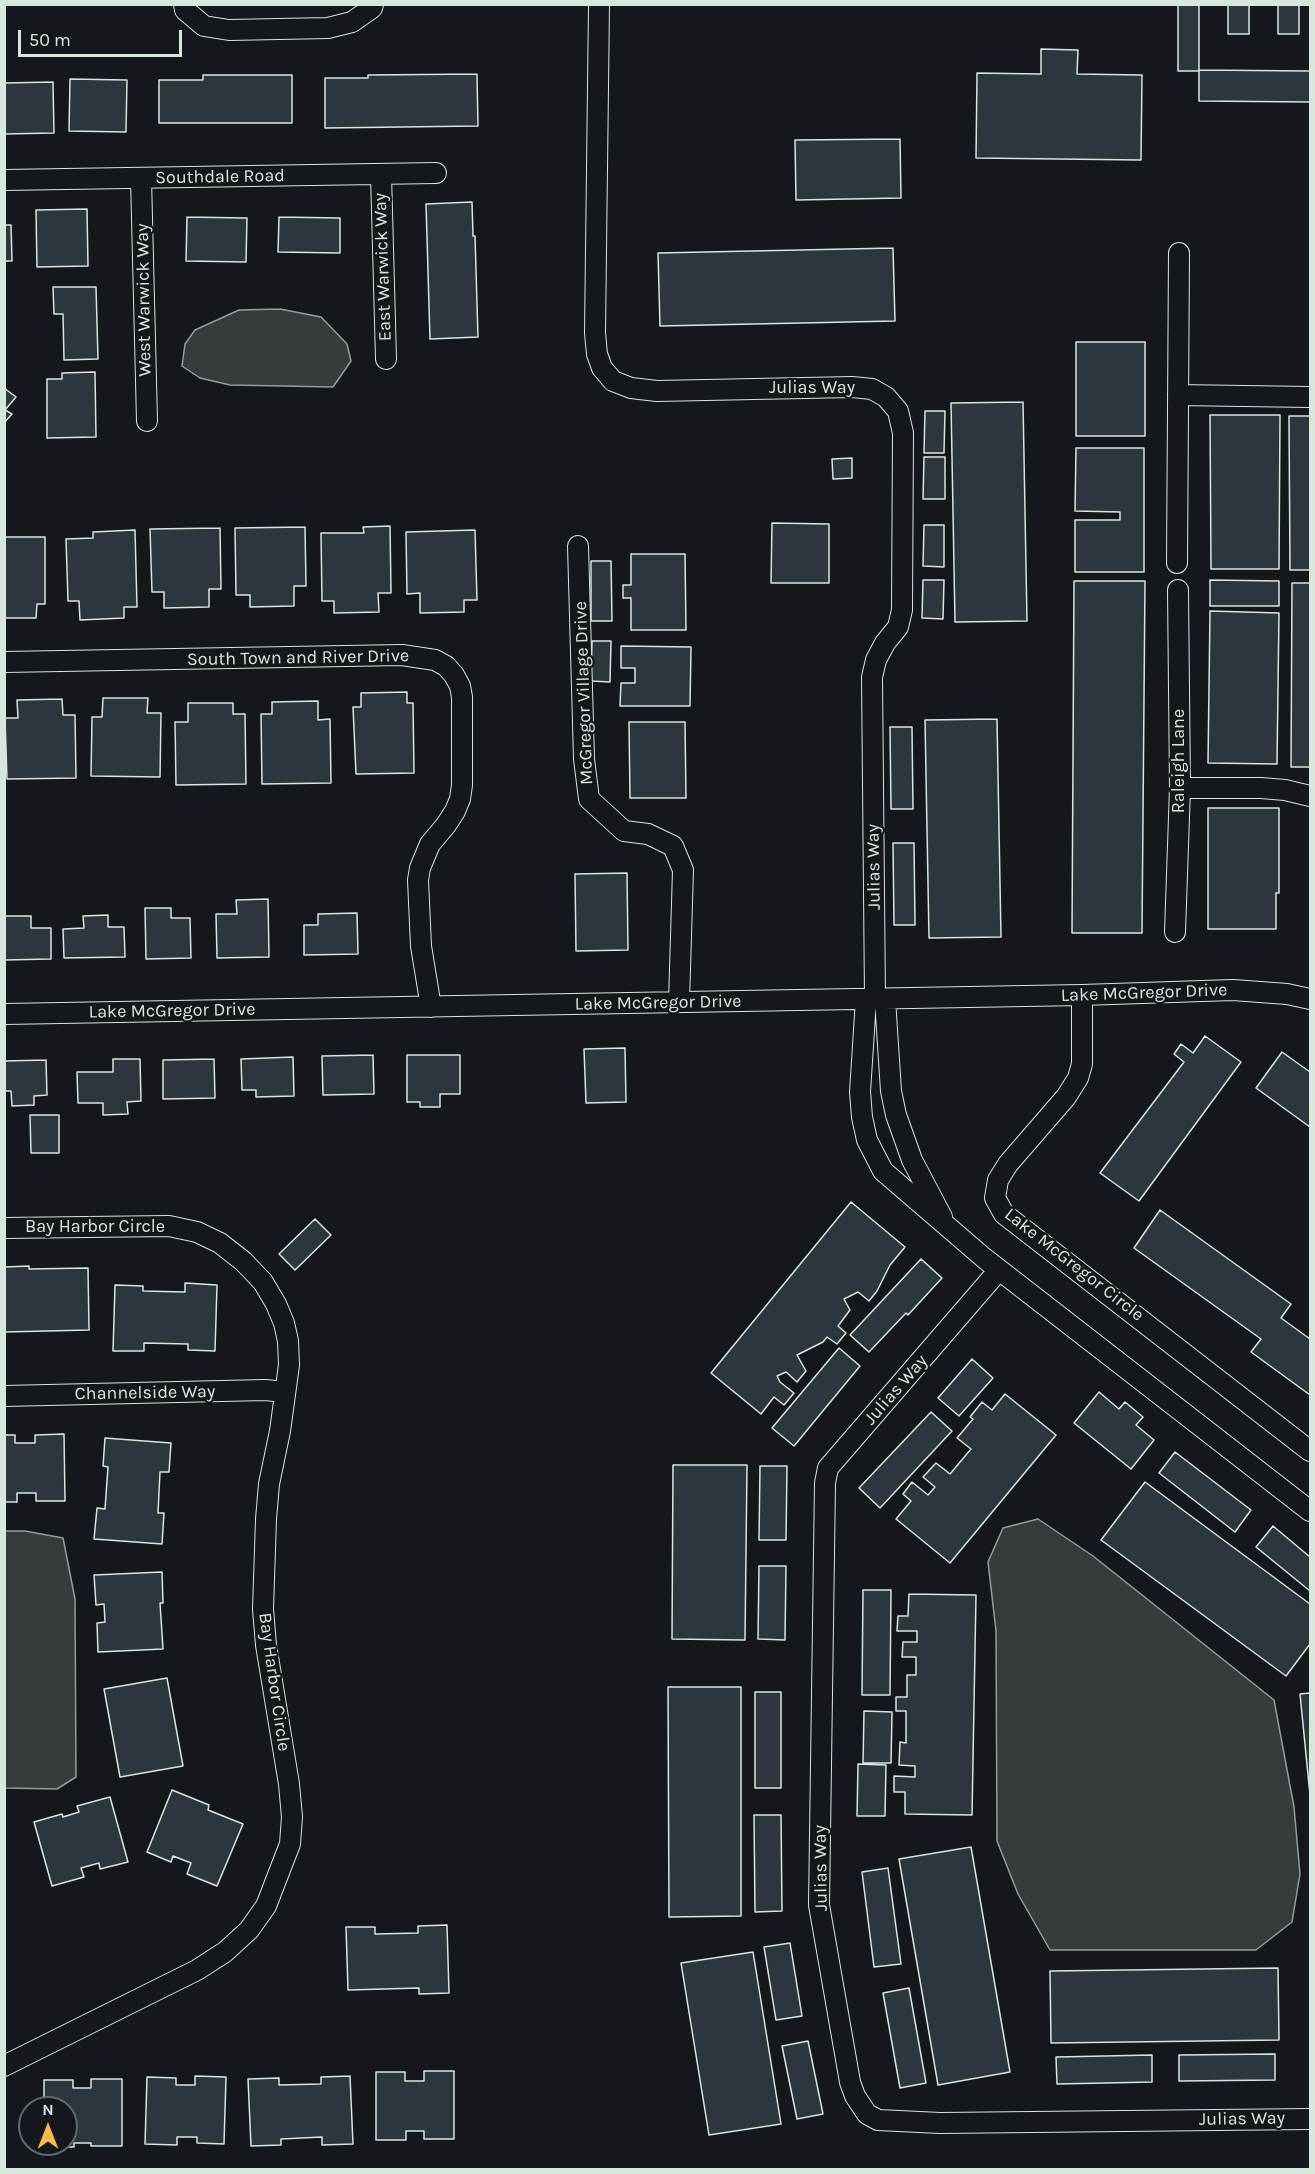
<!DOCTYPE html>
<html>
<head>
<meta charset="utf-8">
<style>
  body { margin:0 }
  #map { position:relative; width:1315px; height:2174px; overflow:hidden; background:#14181c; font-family:Karla,sans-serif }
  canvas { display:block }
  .frame { position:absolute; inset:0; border:6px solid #d8e6dc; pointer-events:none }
  .north { position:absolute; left:18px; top:2096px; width:60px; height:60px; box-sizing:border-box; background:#14181c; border:2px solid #626a69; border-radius:50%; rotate:0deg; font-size:16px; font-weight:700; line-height:24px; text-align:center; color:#d8e6dc }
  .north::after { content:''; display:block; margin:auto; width:21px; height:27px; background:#ffb74d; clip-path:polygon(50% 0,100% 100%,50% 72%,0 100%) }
  .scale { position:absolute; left:18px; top:30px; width:164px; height:27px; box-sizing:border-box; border:3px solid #d8e6dc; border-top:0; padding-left:8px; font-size:18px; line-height:21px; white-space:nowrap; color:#d8e6dc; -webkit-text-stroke:4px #14181c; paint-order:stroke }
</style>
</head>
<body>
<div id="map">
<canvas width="1315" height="2174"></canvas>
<div class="frame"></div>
<div class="north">N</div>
<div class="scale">50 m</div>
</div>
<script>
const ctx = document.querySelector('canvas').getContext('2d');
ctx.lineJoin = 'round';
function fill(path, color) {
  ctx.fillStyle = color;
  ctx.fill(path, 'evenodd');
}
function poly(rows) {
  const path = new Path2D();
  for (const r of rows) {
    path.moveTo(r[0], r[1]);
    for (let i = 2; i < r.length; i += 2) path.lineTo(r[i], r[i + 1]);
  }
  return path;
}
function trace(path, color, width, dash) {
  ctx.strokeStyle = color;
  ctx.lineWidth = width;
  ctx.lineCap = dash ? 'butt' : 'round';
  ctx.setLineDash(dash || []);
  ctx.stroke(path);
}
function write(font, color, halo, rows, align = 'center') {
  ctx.font = font + ' Karla,sans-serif';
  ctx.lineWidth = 4.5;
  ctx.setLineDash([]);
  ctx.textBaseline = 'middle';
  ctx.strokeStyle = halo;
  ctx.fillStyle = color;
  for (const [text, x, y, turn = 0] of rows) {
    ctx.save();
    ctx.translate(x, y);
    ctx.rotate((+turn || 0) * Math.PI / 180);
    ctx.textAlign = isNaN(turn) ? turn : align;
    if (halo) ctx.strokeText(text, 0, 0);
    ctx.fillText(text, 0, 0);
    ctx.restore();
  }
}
const water = poly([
  [280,309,321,317,347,344,351,361,333,387,230,385,200,378,182,366,185,344,195,330,239,310,280,309],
  [1038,1519,1093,1556,1274,1700,1294,1807,1300,1874,1292,1922,1256,1950,1050,1950,1018,1894,997,1841,996,1631,988,1562,1003,1528,1038,1519],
  [4,1531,25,1531,63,1538,75,1599,76,1777,57,1789,5,1788,4,1531]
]);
const building = poly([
  [1178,4,1199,4,1199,71,1178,71,1178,4],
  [1228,4,1249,4,1249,34,1228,34,1228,4],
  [1278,4,1299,4,1299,34,1278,34,1278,4],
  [1041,49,1078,50,1077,74,1142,75,1141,160,976,158,977,73,1041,74,1041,49],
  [1199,70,1310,71,1310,102,1199,101,1199,70],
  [477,74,478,126,325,128,325,78,368,78,368,75,477,74],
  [203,75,292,75,292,123,159,123,159,80,203,80,203,75],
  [70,79,127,80,126,132,69,131,70,79],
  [53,82,54,133,4,134,4,83,53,82],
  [900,139,901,198,796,200,795,140,900,139],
  [472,202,473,236,475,236,478,337,430,339,426,204,472,202],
  [87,209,88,266,37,267,36,210,87,209],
  [187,217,247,218,246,262,186,261,187,217],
  [279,217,340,218,340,253,278,252,279,217],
  [4,225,11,225,12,261,4,261,4,225],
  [893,248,895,321,660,326,658,253,893,248],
  [53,287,96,287,98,359,64,360,63,314,54,314,53,287],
  [1076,342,1145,342,1145,436,1076,436,1076,342],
  [95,372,96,437,47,438,47,379,62,379,62,373,95,372],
  [4,388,16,397,5,410,12,414,4,423,4,388],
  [1023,402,1027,621,955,622,951,403,1023,402],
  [925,411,945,411,944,453,924,453,925,411],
  [1210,415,1280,415,1279,569,1211,569,1210,415],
  [1289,416,1310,416,1310,570,1290,570,1289,416],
  [1076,448,1144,448,1144,572,1075,572,1075,520,1120,520,1120,512,1075,511,1076,448],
  [924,457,945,457,945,499,923,499,924,457],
  [852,458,852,478,833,479,832,459,852,458],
  [772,523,829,524,829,583,771,583,772,523],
  [924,525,944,525,944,567,923,566,924,525],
  [390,526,391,593,378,593,379,612,334,613,334,601,322,601,321,533,364,533,363,527,390,526],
  [305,527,306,586,294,586,294,606,250,607,250,595,236,595,235,528,305,527],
  [220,528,221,589,209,589,209,607,164,608,164,592,152,592,150,529,220,528],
  [135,530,137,607,124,607,124,618,80,620,79,601,68,601,66,539,93,538,93,532,135,530],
  [475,530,477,600,464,600,464,612,420,613,420,593,407,594,406,532,475,530],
  [4,537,45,537,45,604,37,604,36,618,4,618,4,537],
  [631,554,685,554,686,630,631,630,631,598,623,598,623,585,631,585,631,554],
  [591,561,611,561,612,621,591,621,591,561],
  [923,580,944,580,943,619,922,618,923,580],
  [1210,580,1279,581,1279,606,1210,606,1210,580],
  [1074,581,1145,581,1142,933,1072,933,1074,581],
  [1292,583,1310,583,1310,767,1291,767,1292,583],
  [1210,611,1279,613,1277,764,1208,763,1210,611],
  [592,641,611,641,610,682,591,681,592,641],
  [621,646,691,647,690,706,620,706,621,683,635,683,635,668,621,668,621,646],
  [407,692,407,703,413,703,414,773,356,774,353,707,361,707,361,693,407,692],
  [103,698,148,698,147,713,161,713,160,777,91,776,92,717,102,717,103,698],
  [62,699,63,715,75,715,76,778,7,779,5,718,18,718,17,700,62,699],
  [318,701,318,720,330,719,331,783,262,784,261,714,272,714,272,702,318,701],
  [188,703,233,703,233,714,245,714,246,784,176,785,175,722,188,722,188,703],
  [997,719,1001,937,929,938,925,720,997,719],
  [629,722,685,722,686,798,630,798,629,722],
  [890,727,912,727,913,809,891,809,890,727],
  [1208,808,1279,808,1279,893,1276,893,1276,929,1208,929,1208,808],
  [893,843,914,843,915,925,894,925,893,843],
  [627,873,628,950,576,951,575,874,627,873],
  [268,899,269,957,217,958,216,914,237,914,236,900,268,899],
  [145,908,171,908,171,918,190,918,191,958,146,959,145,908],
  [357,913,358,954,304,955,304,925,318,925,318,914,357,913],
  [108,915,108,927,124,927,125,957,64,958,63,929,84,928,83,916,108,915],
  [5,916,31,916,31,928,51,928,51,959,4,960,5,916],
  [1205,1036,1241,1062,1139,1201,1100,1173,1184,1062,1174,1054,1181,1044,1193,1053,1205,1036],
  [625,1048,626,1102,586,1103,584,1049,625,1048],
  [1282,1052,1310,1072,1310,1127,1256,1088,1282,1052],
  [373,1055,374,1094,323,1095,322,1056,373,1055],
  [407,1055,460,1055,460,1094,440,1094,440,1107,420,1107,420,1102,407,1102,407,1055],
  [293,1057,294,1096,256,1097,256,1090,242,1090,241,1059,293,1057],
  [113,1059,140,1059,141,1101,127,1102,128,1114,103,1115,103,1103,78,1103,77,1072,113,1072,113,1059],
  [214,1059,215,1098,163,1099,163,1060,214,1059],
  [46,1060,47,1095,34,1096,34,1105,12,1106,11,1091,4,1091,4,1061,46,1060],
  [30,1115,59,1115,59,1153,31,1153,30,1115],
  [851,1202,905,1247,890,1265,877,1291,869,1301,858,1292,844,1299,850,1310,838,1326,846,1333,837,1344,827,1337,823,1342,797,1355,806,1371,797,1382,786,1372,777,1376,780,1382,794,1393,784,1405,774,1397,761,1414,711,1373,851,1202],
  [1160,1210,1291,1304,1281,1318,1310,1339,1310,1395,1251,1352,1261,1339,1134,1248,1160,1210],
  [315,1219,331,1235,295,1270,279,1254,315,1219],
  [921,1259,942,1278,908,1315,906,1313,869,1352,850,1335,921,1259],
  [29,1266,29,1269,88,1268,89,1330,4,1332,4,1267,29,1266],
  [185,1283,217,1285,215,1351,188,1350,188,1344,144,1343,144,1351,113,1351,115,1285,143,1286,143,1291,185,1292,185,1283],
  [839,1348,860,1366,794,1446,772,1428,839,1348],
  [972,1359,993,1378,959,1416,938,1398,972,1359],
  [1099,1392,1119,1409,1125,1402,1143,1417,1136,1425,1154,1440,1131,1469,1074,1423,1099,1392],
  [1005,1394,1056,1435,950,1563,896,1519,911,1501,903,1494,912,1482,928,1495,935,1487,923,1477,936,1463,950,1474,971,1449,957,1438,973,1419,970,1417,982,1402,992,1410,1005,1394],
  [931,1412,952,1431,880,1508,859,1488,931,1412],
  [64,1434,65,1501,36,1501,36,1493,17,1493,17,1502,4,1502,4,1435,15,1435,15,1443,35,1443,35,1435,64,1434],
  [105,1438,171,1443,169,1472,160,1472,158,1513,164,1513,162,1544,94,1539,97,1508,105,1509,108,1467,103,1466,105,1438],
  [1175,1452,1251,1510,1235,1532,1159,1473,1175,1452],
  [673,1465,747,1465,745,1640,672,1639,673,1465],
  [760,1466,787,1466,786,1540,759,1540,760,1466],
  [1145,1482,1310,1604,1310,1644,1286,1676,1101,1540,1145,1482],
  [1273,1526,1310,1557,1310,1591,1256,1547,1273,1526],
  [759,1566,786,1566,785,1640,758,1639,759,1566],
  [162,1572,163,1603,160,1603,163,1649,98,1652,97,1623,105,1622,104,1604,96,1605,94,1575,162,1572],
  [863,1590,891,1590,890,1695,862,1695,863,1590],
  [909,1594,976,1595,972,1815,905,1814,905,1792,894,1792,894,1776,915,1777,915,1766,899,1765,900,1742,906,1743,906,1711,896,1711,896,1697,907,1697,907,1675,916,1675,916,1657,902,1657,903,1642,917,1642,917,1631,897,1631,898,1616,908,1616,909,1594],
  [167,1678,183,1766,120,1777,104,1689,167,1678],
  [668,1687,741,1687,741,1916,669,1917,668,1687],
  [755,1692,781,1692,781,1788,755,1788,755,1692],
  [1310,1693,1310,1795,1300,1694,1310,1693],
  [864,1711,892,1712,891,1763,863,1763,864,1711],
  [858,1764,886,1765,885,1816,857,1816,858,1764],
  [172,1790,209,1805,208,1810,243,1824,217,1886,187,1874,191,1863,173,1856,171,1862,147,1852,172,1790],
  [110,1797,128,1862,100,1869,99,1863,81,1868,84,1877,52,1886,34,1822,62,1814,63,1817,79,1812,77,1806,110,1797],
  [754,1815,781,1815,782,1911,755,1912,754,1815],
  [971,1847,1010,2072,938,2085,899,1859,971,1847],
  [888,1868,901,1964,874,1967,862,1872,888,1868],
  [447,1925,449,1993,419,1994,419,1988,348,1990,346,1927,375,1927,375,1934,418,1933,418,1926,447,1925],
  [790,1943,802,2016,776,2020,764,1947,790,1943],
  [753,1952,781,2124,709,2135,681,1963,753,1952],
  [1278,1968,1279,2040,1051,2043,1050,1971,1278,1968],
  [909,1988,926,2083,900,2088,883,1993,909,1988],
  [808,2041,823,2114,797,2119,782,2046,808,2041],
  [1275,2054,1275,2080,1179,2081,1179,2055,1275,2054],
  [1152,2055,1152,2082,1057,2084,1056,2057,1152,2055],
  [424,2071,454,2071,454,2139,424,2139,424,2131,406,2131,406,2140,376,2140,376,2072,405,2072,405,2081,424,2081,424,2071],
  [195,2076,226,2077,224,2144,197,2143,197,2137,177,2137,177,2145,145,2144,147,2077,176,2078,176,2085,195,2085,195,2076],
  [350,2076,353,2144,322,2145,322,2137,281,2139,281,2145,251,2146,248,2079,279,2078,279,2085,321,2084,321,2077,350,2076],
  [91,2079,122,2079,122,2146,91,2146,91,2143,74,2143,74,2147,44,2147,44,2144,66,2144,66,2108,44,2108,44,2080,73,2080,73,2088,91,2088,91,2079]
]);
const minor = poly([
  [184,4,185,10,204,26,229,30,328,28,352,22,372,8,373,4],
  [599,4,595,333,597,354,602,368,613,381,631,388,657,391,852,387,872,389,886,397,898,411,903,433,902,610,898,627,885,643,876,660,872,677,875,999],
  [381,174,386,359],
  [141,178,147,421],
  [4,180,436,173],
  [1178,395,1310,397],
  [578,546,584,759,589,799,624,831,648,834,673,846,683,870,679,1002],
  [1177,563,1179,253],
  [4,662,402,655,435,660,446,666,454,675,460,686,462,697,462,785,460,799,455,811,446,825,430,844,420,868,418,880,421,946,431,1007],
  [1180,788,1261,788,1285,790,1310,796],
  [1175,932,1180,788,1178,590],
  [1082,995,1082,1064,1078,1078,1066,1097,1008,1164,998,1180,995,1198,1004,1214,1310,1451],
  [866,999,860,1092,862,1117,867,1140,883,1171,984,1258,1310,1511],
  [885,999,891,1091,896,1115,912,1160,942,1217],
  [4,1014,1082,995,1233,990,1287,994,1310,999],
  [4,1228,169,1226,197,1232,220,1243,243,1261,263,1282,276,1304,284,1323,288,1341,289,1365,280,1431,269,1484,266,1519,263,1609,266,1645,289,1784,292,1817,290,1844,266,1906,249,1930,225,1952,197,1970,4,2066],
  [999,1270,828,1468,825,1483,819,1905,850,2082,855,2096,867,2114,878,2120,940,2123,1310,2119],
  [4,1396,265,1390,285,1392]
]);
const streetNames = [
  ["Southdale Road",220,177,-1],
  ["East Warwick Way",383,267,-92],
  ["West Warwick Way",144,300,-91],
  ["Julias Way",812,388],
  ["South Town and River Drive",298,658,-1],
  ["McGregor Village Drive",584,693,-92],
  ["Raleigh Lane",1179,761,-90],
  ["Julias Way",874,867,-91],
  ["Lake McGregor Drive",1144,993,-2],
  ["Lake McGregor Drive",658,1003,-1],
  ["Lake McGregor Drive",172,1011,-1],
  ["Bay Harbor Circle",95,1227],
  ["Lake McGregor Circle",1074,1265,38],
  ["Julias Way",896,1390,-49],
  ["Channelside Way",145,1393,-1],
  ["Bay Harbor Circle",274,1682,82],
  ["Julias Way",821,1868,-91],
  ["Julias Way",1242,2119,-1]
];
fill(water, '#363b3e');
trace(water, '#939e99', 1.5);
fill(building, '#2c363c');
trace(building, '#d8e6dc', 1.5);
trace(minor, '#d8e6dc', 22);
trace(minor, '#14181c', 20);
write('18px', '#d8e6dc', '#14181c', streetNames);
</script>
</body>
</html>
